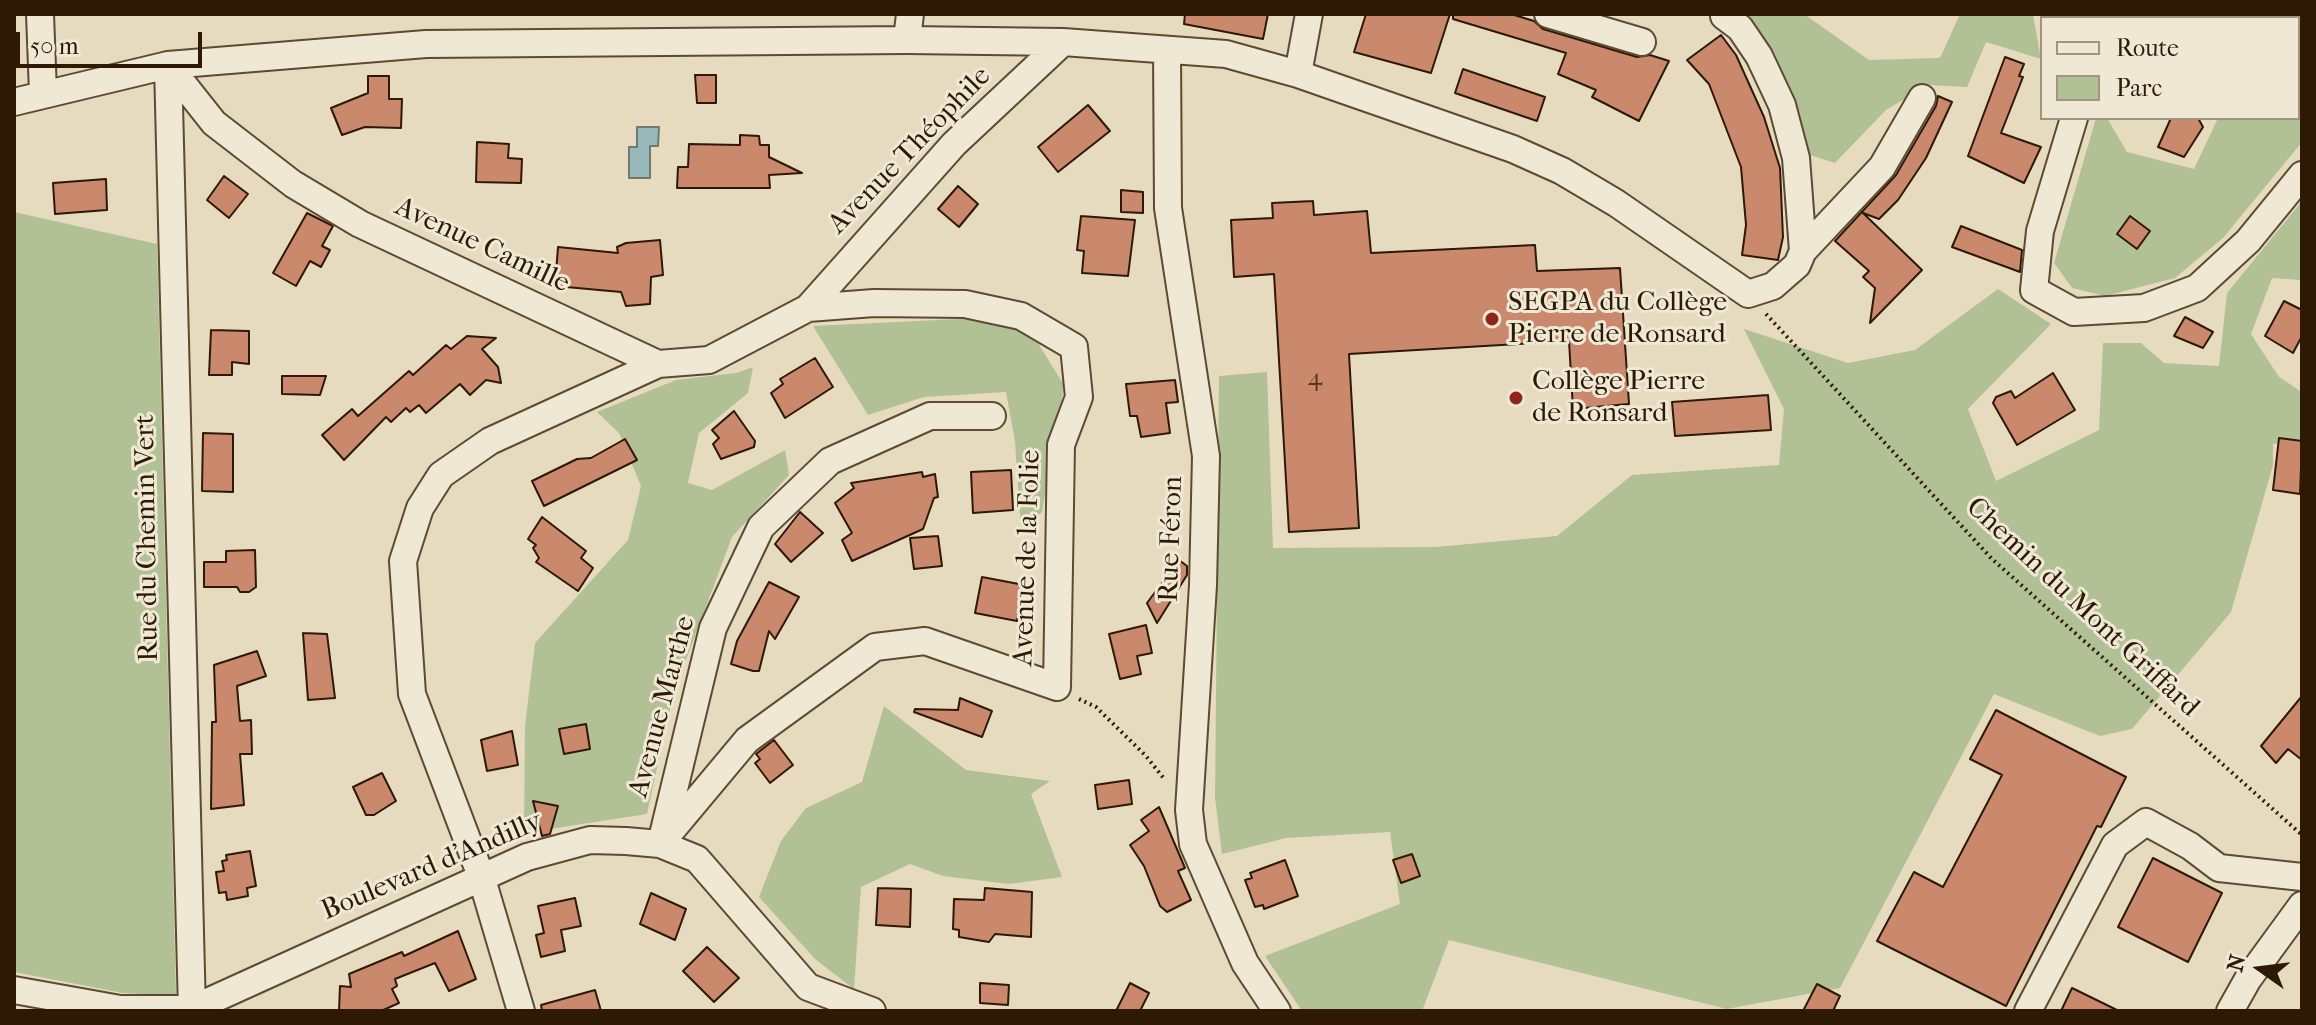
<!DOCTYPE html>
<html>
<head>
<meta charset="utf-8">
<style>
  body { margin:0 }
  #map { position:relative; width:2316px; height:1025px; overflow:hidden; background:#e7dbbf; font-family:"IM FELL French Canon",serif }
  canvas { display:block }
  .frame { position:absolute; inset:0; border:16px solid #2d1904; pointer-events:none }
  .legend { position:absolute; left:2040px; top:16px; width:260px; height:104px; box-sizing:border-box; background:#efe8d5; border:2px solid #a19581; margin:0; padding:10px 14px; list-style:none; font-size:24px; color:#2d1904 }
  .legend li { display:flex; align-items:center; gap:16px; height:40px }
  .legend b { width:40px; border:2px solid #a19581 }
  .north { position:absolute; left:2220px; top:929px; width:80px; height:80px; -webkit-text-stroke:6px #efe8d5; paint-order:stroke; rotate:284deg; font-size:22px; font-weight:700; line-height:32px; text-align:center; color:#2d1904 }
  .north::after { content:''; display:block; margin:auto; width:28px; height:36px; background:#2d1904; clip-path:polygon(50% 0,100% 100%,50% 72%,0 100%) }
  .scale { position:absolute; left:16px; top:32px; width:186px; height:36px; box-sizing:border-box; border:4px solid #2d1904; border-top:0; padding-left:10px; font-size:24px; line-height:28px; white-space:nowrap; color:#2d1904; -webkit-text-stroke:6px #efe8d5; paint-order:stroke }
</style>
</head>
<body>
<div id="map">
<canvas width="2316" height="1025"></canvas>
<div class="frame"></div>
<ul class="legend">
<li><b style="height:10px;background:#efe8d5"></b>Route</li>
<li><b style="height:22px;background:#b1c195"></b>Parc</li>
</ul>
<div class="north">N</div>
<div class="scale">50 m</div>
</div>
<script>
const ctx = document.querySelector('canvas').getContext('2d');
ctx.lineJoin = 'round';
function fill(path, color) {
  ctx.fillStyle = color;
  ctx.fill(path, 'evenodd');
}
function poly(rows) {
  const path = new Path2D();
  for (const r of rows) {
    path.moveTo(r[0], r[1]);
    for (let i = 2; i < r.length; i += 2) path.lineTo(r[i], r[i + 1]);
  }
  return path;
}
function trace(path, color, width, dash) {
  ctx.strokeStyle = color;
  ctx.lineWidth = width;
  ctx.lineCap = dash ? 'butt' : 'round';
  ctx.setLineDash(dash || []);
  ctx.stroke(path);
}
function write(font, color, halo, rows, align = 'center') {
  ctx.font = font + ' "IM FELL French Canon",serif';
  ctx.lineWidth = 6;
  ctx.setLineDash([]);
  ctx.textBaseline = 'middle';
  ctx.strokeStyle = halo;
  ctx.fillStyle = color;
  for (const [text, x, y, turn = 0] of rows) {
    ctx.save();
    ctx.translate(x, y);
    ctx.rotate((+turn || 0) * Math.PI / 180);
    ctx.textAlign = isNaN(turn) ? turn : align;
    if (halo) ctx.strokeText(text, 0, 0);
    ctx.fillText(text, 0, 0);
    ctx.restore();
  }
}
const green = poly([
  [1735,14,1804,14,1869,60,1940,58,1960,14,2033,14,2041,59,1986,42,1967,87,1928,85,1886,110,1835,163,1804,153],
  [2298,114,2302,116,2302,142,2223,238,2175,278,2105,296,2072,288,2054,263,2096,118,2107,118,2127,152,2194,169,2218,118,2298,118],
  [2302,201,2302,280,2272,278,2251,334,2279,377,2302,392,2302,441,2273,444,2273,465,2231,612,2132,729,2100,736,1994,694,1840,988,1727,1009,1449,940,1422,1011,1302,1011,1265,956,1400,904,1390,832,1286,838,1222,854,1215,798,1219,376,1267,372,1273,548,1436,547,1557,536,1632,475,1779,465,1784,409,1744,329,1848,363,1915,350,1998,289,2051,324,1968,409,1996,481,2099,430,2103,343,2141,343,2164,363,2219,366,2227,293],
  [14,212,157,244,176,996,123,993,14,972],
  [1021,316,1064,385,1042,512,1021,531,1015,442,1006,392,924,397,868,415,813,326],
  [753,367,748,393,699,433,688,483,712,490,785,450,789,475,732,537,673,695,647,814,524,833,525,726,535,643,628,540,641,486,619,433,597,412,676,380,736,373],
  [884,706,966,770,1050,781,1031,794,1062,877,1009,884,943,876,910,864,861,887,854,989,815,959,759,897,781,841,806,808,862,782]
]);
const water = poly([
  [637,127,659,127,658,146,650,146,650,178,629,178,629,147,637,147,637,127]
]);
const building = poly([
  [1185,14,1268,14,1263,39,1184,24,1185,14],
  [1366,14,1450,14,1431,73,1354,52,1366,14],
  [1453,14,1511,14,1534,21,1543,29,1637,57,1650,55,1669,61,1639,121,1592,97,1596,90,1558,74,1566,53,1453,19,1453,14],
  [1721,35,1736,55,1764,117,1780,168,1783,237,1778,260,1742,255,1746,225,1741,167,1709,84,1687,60,1721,35],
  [2005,57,2024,64,2019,76,2023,77,2001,133,2041,147,2024,183,1968,156,2005,57],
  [1463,69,1545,97,1537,121,1455,93,1463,69],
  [695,75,716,75,716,103,697,103,695,75],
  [368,76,389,76,389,99,402,99,401,128,365,127,342,135,331,108,368,93,368,76],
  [1938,96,1952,102,1926,158,1898,200,1879,219,1863,213,1922,270,1870,323,1875,288,1863,277,1869,271,1835,241,1896,175,1936,106,1938,96],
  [1088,105,1110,131,1058,172,1038,147,1088,105],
  [2171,118,2198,118,2203,127,2184,157,2158,147,2171,118],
  [740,135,759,136,760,145,769,145,769,157,802,173,769,175,770,188,677,188,678,167,688,167,689,144,740,145,740,135],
  [477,142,509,144,508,158,522,159,521,183,476,182,477,142],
  [224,176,248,194,229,218,207,200,224,176],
  [106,179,107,210,55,214,53,183,106,179],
  [958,186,978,204,959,227,938,209,958,186],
  [1121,190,1143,192,1143,213,1121,212,1121,190],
  [1313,201,1314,215,1367,211,1371,253,1535,245,1537,271,1620,268,1629,404,1573,409,1569,341,1349,354,1359,528,1289,532,1274,274,1234,277,1231,220,1273,218,1272,203,1313,201],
  [307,213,333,226,322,246,330,250,321,267,310,261,296,286,273,273,307,213],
  [1081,216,1135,220,1128,276,1082,273,1084,251,1077,250,1081,216],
  [2130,216,2150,231,2137,249,2117,234,2130,216],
  [1961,226,2022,250,2020,272,1952,247,1961,226],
  [660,240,663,275,651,277,650,304,626,306,621,292,555,286,558,247,618,253,617,247,626,243,660,240],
  [2284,301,2302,310,2302,336,2293,353,2265,336,2284,301],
  [2185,317,2213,332,2203,348,2174,336,2185,317],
  [211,330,249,331,249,364,232,362,232,375,209,375,211,330],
  [467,336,496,338,482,349,498,367,501,383,486,380,470,395,460,384,426,413,419,405,410,412,406,408,391,422,386,417,344,460,322,435,352,409,358,416,409,371,413,375,446,345,451,349,467,336],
  [815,358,833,387,785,418,771,393,783,384,780,379,815,358],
  [2053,373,2075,410,2017,445,1993,403,1996,397,2011,391,2015,398,2053,373],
  [282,376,326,376,320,395,282,394,282,376],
  [1175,380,1178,402,1166,403,1170,433,1141,437,1137,416,1130,416,1126,384,1175,380],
  [1768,395,1771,430,1675,436,1672,402,1768,395],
  [734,411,755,441,754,447,721,459,713,444,719,438,712,430,734,411],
  [203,433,233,434,233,492,202,491,203,433],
  [2279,438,2302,441,2300,494,2273,490,2279,438],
  [625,439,637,460,544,506,532,481,577,459,591,458,625,439],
  [1011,470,1013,510,973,513,971,472,1011,470],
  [922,472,923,477,935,474,938,497,934,498,923,529,852,561,842,540,852,533,835,503,854,488,851,483,922,472],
  [800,512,823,533,791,562,775,544,800,512],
  [542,517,586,551,581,558,593,568,578,591,536,562,539,558,533,548,536,545,528,539,542,517],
  [938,536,942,566,914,569,910,538,938,536],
  [255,550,256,587,249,592,240,592,237,587,204,587,204,562,226,562,226,551,255,550],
  [1179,560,1187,566,1187,575,1157,623,1147,603,1179,560],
  [982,577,1024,585,1017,621,975,613,982,577],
  [769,582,799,597,775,639,769,631,759,671,753,671,731,664,737,641,769,582],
  [1146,625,1152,653,1137,656,1141,674,1120,679,1109,634,1146,625],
  [303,633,327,634,335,698,308,700,303,633],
  [257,651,266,676,237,686,240,721,251,720,252,754,240,754,244,805,211,809,212,722,216,722,214,665,257,651],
  [2302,696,2302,760,2288,749,2276,763,2261,746,2302,696],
  [960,698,992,711,982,737,914,712,915,709,958,710,960,698],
  [1996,710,2126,777,2101,827,2097,826,2006,1006,1877,941,1914,872,1943,887,2002,775,1970,759,1996,710],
  [586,724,590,749,564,754,559,729,586,724],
  [512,731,518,765,487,771,481,740,512,731],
  [774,740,793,765,770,783,755,763,760,759,756,754,774,740],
  [382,773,396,801,374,815,366,815,353,787,382,773],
  [1129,780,1132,804,1098,809,1095,785,1129,780],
  [533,801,558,806,550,834,542,836,533,801],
  [1159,807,1185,868,1178,871,1191,900,1167,912,1160,906,1144,866,1130,845,1149,831,1141,820,1159,807],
  [250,851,256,886,247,888,248,896,227,900,226,892,219,893,216,872,224,871,222,861,227,860,226,855,250,851],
  [1412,854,1420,876,1401,883,1393,860,1412,854],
  [2153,858,2222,893,2188,962,2118,927,2153,858],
  [1285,860,1298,896,1264,909,1263,905,1255,907,1245,880,1252,878,1250,873,1285,860],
  [878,888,911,889,910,927,876,925,878,888],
  [985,888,1032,892,1031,937,995,934,989,942,959,937,959,930,953,929,954,899,984,900,985,888],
  [651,893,686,909,675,940,640,924,651,893],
  [575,898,581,926,561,930,565,951,541,957,536,935,544,933,538,906,575,898],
  [458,931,476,979,449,991,435,963,395,979,397,986,392,989,399,1003,381,1011,339,1011,340,986,351,987,349,974,402,952,404,956,458,931],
  [707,947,739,978,714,1002,683,971,707,947],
  [980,983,1009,985,1008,1005,980,1003,980,983],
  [1130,983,1149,993,1140,1011,1116,1011,1130,983],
  [1817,984,1840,996,1833,1011,1803,1011,1817,984],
  [2072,988,2119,1011,2061,1011,2072,988],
  [595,990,601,1011,542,1011,541,1005,595,990]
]);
const path = poly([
  [1766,314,1992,559,2302,835],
  [1079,699,1096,707,1146,756,1165,780]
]);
const minor = poly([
  [40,14,43,93],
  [1548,14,1642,42],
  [2058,14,2059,18],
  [1724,16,1740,28,1759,56,1782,105,1796,158,1803,251],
  [907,40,910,14],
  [1167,50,1168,208,1206,456,1203,585,1189,810,1193,844,1245,963,1277,1011],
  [168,65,214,123,293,184,360,224,658,364,709,360,808,308,954,144,1063,42],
  [168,65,192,1011],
  [1298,74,1513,149,1562,171,1616,203,1748,294,1773,286,1797,265,1803,251,1882,167,1922,98],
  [14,102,168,65,426,44,907,40,1063,42,1226,54,1298,74,1309,14],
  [2074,118,2040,231,2034,290,2074,312,2144,308,2197,288,2248,241,2302,175],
  [662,839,713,628,761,527,830,461,930,416,992,416],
  [660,844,747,740,875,647,925,641,1057,687,1061,445,1079,397,1074,347,1021,316,965,304,874,303,808,308],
  [14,990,120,1009,192,1009,527,857,590,840,626,841,660,844,697,859,808,987,872,1011],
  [521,1011,481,876,412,694,403,561,420,508,441,475,490,441,658,364],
  [2028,1011,2115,845,2146,822,2190,846,2219,868,2302,877],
  [2230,1011,2248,979,2302,905]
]);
const markers = [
  [1492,319,8,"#8f2418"],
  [1516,398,8,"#8f2418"]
];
const numberNames = [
  ["4",1315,379]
];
const streetNames = [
  ["Avenue Théophile",910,151,-46],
  ["Avenue Camille",482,246,25],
  ["Rue du Chemin Vert",148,538,-91],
  ["Rue Féron",1172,539,-88],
  ["Avenue de la Folie",1028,558,-88],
  ["Chemin du Mont Griffard",2082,608,43],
  ["Avenue Marthe",663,707,-75],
  ["Boulevard d'Andilly",432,867,-23]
];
const poiNames = [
  ["SEGPA du Collège",1508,303],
  ["Pierre de Ronsard",1508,335],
  ["Collège Pierre",1532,382],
  ["de Ronsard",1532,414]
];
fill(green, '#b1c195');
fill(water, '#98b9b9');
trace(water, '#6d7971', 2);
fill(building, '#ca886d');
trace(building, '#2d1904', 2);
trace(minor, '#5c4a33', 30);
trace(path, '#2d1904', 4, [2, 4]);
trace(minor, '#efe8d5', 26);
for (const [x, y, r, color] of markers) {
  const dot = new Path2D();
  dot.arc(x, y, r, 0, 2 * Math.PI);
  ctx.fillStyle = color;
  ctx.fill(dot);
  trace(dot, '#efe8d5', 3);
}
write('24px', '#54351e', null, numberNames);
write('28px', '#2d1904', '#efe8d5', streetNames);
write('28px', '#2d1904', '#efe8d5', poiNames, 'left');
</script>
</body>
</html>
